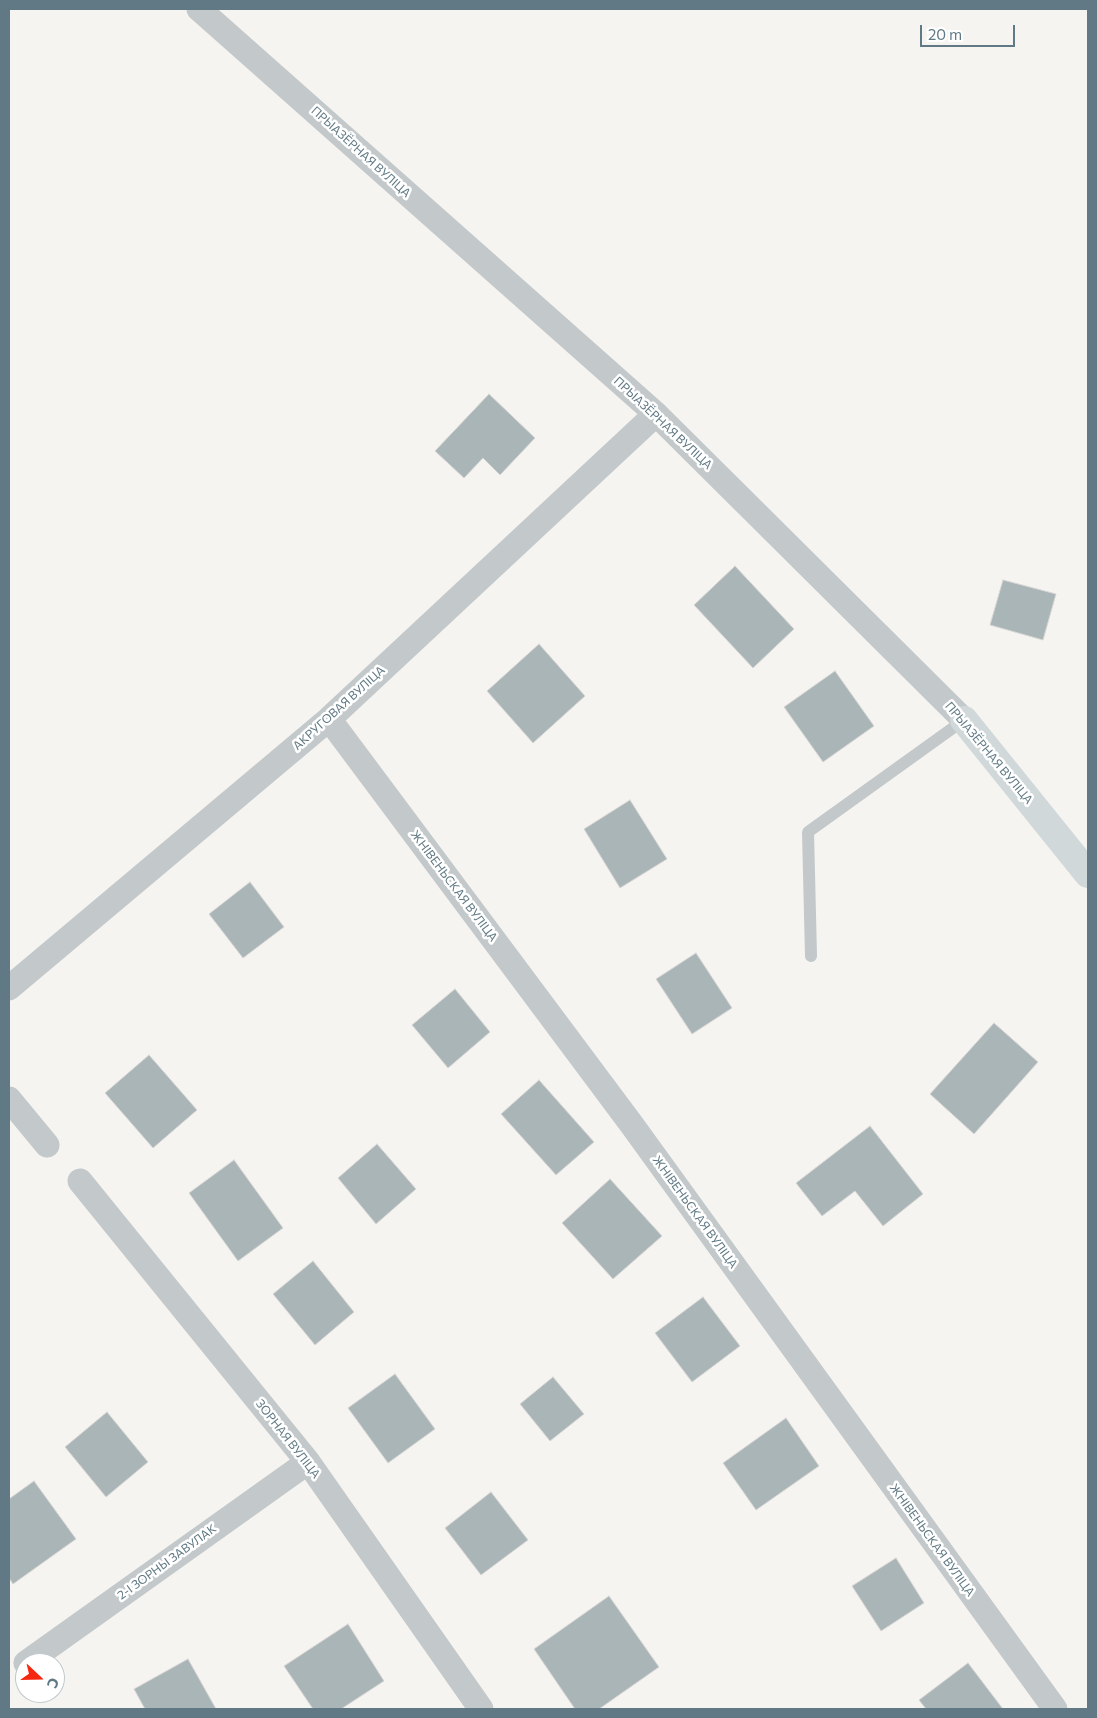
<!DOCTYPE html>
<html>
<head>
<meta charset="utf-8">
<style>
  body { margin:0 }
  #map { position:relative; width:1097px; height:1718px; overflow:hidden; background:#f5f4f0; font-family:Commissioner,sans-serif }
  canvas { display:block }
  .frame { position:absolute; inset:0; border:10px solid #607984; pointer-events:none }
  .north { position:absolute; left:15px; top:1653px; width:50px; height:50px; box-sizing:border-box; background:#fff; border:1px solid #bfc9ce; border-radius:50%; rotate:111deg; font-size:14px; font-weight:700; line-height:20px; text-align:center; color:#607984 }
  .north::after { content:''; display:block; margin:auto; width:18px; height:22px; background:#f52710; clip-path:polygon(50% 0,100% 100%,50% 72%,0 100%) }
  .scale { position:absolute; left:920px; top:25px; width:95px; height:22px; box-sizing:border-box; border:2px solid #607984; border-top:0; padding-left:6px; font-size:15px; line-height:18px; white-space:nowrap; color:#607984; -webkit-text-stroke:4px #fff; paint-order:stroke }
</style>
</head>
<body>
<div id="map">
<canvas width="1097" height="1718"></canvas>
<div class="frame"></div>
<div class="north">С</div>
<div class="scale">20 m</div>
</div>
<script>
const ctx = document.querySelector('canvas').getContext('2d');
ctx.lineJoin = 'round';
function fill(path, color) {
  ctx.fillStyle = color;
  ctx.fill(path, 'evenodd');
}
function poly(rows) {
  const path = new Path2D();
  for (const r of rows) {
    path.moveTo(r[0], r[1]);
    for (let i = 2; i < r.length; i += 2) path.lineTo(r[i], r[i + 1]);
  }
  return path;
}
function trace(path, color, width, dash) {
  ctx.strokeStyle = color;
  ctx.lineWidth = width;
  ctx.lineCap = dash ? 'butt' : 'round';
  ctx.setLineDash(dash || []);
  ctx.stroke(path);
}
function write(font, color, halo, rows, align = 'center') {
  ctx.font = font + ' Commissioner,sans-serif';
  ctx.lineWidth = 5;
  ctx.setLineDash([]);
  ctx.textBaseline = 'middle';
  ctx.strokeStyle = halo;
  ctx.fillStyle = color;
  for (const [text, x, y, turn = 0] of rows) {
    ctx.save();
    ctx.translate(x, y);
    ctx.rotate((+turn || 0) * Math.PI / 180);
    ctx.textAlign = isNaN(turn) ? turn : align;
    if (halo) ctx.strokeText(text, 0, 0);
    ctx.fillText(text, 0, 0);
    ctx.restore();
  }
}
const building = poly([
  [489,394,535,438,500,475,483,458,464,478,435,451,489,394],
  [735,566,794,629,753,668,694,605,735,566],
  [1003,580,1056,594,1043,640,990,625,1003,580],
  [539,644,585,696,533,743,487,691,539,644],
  [835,671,874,726,823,762,784,707,835,671],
  [630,800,667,859,620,888,584,829,630,800],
  [250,882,284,927,243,958,209,914,250,882],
  [696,953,732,1008,692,1034,656,979,696,953],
  [455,989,490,1032,448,1068,412,1025,455,989],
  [994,1023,1038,1062,974,1134,930,1094,994,1023],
  [149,1055,197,1110,153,1148,105,1093,149,1055],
  [539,1080,594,1142,556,1175,501,1114,539,1080],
  [870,1126,923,1194,883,1226,855,1191,822,1216,796,1183,870,1126],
  [377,1144,416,1189,376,1224,338,1178,377,1144],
  [234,1160,283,1228,238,1261,189,1193,234,1160],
  [610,1179,662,1236,613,1279,562,1223,610,1179],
  [313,1261,354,1312,315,1345,273,1294,313,1261],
  [703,1297,740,1346,692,1382,655,1333,703,1297],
  [395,1374,435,1429,388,1463,348,1408,395,1374],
  [553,1377,584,1414,550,1441,520,1404,553,1377],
  [107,1412,148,1462,106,1497,65,1447,107,1412],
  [786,1418,819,1466,756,1510,723,1463,786,1418],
  [34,1481,76,1539,13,1584,9,1578,9,1499,34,1481],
  [491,1492,528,1540,481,1575,445,1528,491,1492],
  [896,1558,924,1603,881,1631,852,1586,896,1558],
  [609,1596,659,1667,599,1709,575,1709,534,1649,609,1596],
  [348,1624,384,1681,341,1709,313,1709,284,1666,348,1624],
  [188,1659,216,1709,145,1709,134,1689,188,1659],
  [968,1663,1003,1709,926,1709,919,1700,968,1663]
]);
const lane = poly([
  [811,956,808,832,964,720]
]);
const street = poly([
  [199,9,656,414,964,720],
  [329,719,632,1125,1055,1709],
  [9,988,329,719,656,414],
  [9,1099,47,1145],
  [80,1181,308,1462,481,1709],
  [26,1663,308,1462]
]);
const secondary = poly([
  [964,720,1088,874]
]);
const streetNames = [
  ["ПРЫАЗЁРНАЯ ВУЛІЦА",361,152,42],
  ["ПРЫАЗЁРНАЯ ВУЛІЦА",663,423,43],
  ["АКРУГОВАЯ ВУЛІЦА",339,708,-42],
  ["ПРЫАЗЁРНАЯ ВУЛІЦА",989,753,50],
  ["ЖНІВЕНЬСКАЯ ВУЛІЦА",454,886,53],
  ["ЖНІВЕНЬСКАЯ ВУЛІЦА",695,1212,54],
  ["ЗОРНАЯ ВУЛІЦА",288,1439,52],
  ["ЖНІВЕНЬСКАЯ ВУЛІЦА",932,1540,54],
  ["2-І ЗОРНЫ ЗАВУЛАК",167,1562,-36]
];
fill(building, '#aab5b8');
trace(building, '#d6d5d3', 1);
trace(lane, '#c3c8ca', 12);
trace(street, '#c3c8ca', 25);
trace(secondary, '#d0d8da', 28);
write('12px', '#607984', '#fff', streetNames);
</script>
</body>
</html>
